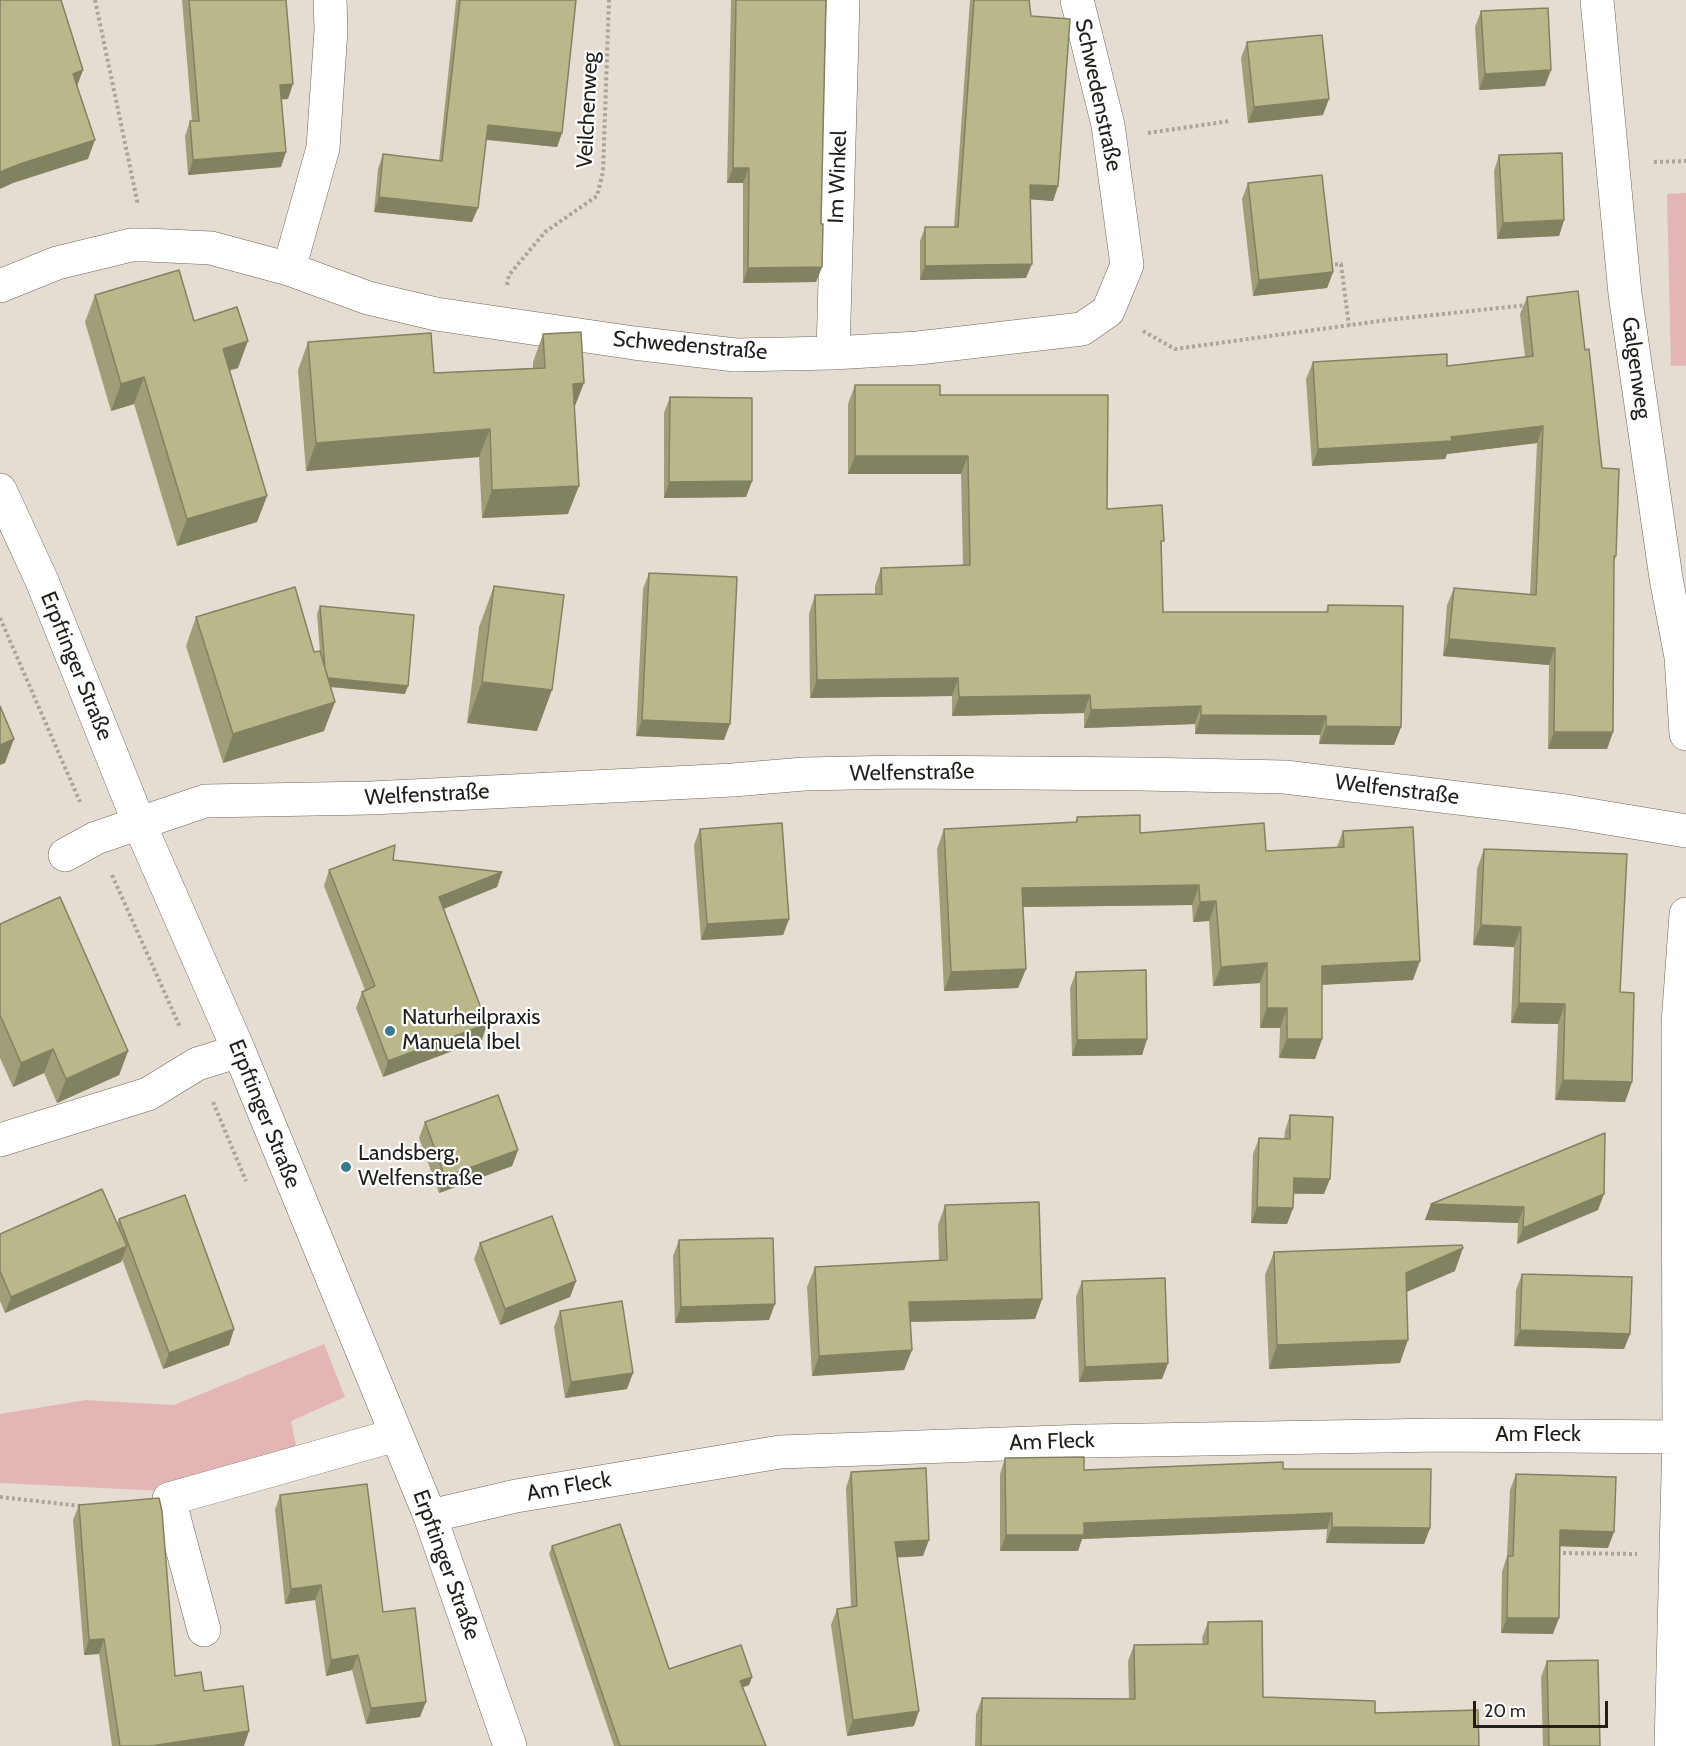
<!DOCTYPE html>
<html>
<head>
<meta charset="utf-8">
<style>
  body { margin:0 }
  #map { position:relative; width:1686px; height:1746px; overflow:hidden; background:#e5ddd1; font-family:Cabin,sans-serif }
  canvas { display:block }
  .scale { position:absolute; left:1473px; top:1701px; width:135px; height:27px; box-sizing:border-box; border:3px solid #221f1b; border-top:0; padding-left:8px; font-size:18px; line-height:21px; white-space:nowrap; color:#221f1b; -webkit-text-stroke:4px #fff; paint-order:stroke }
</style>
</head>
<body>
<div id="map">
<canvas width="1686" height="1746"></canvas>
<div class="scale">20 m</div>
</div>
<script>
const ctx = document.querySelector('canvas').getContext('2d');
ctx.lineJoin = 'round';
function fill(path, color) {
  ctx.fillStyle = color;
  ctx.fill(path, 'evenodd');
}
function poly(rows) {
  const path = new Path2D();
  for (const r of rows) {
    path.moveTo(r[0], r[1]);
    for (let i = 2; i < r.length; i += 2) path.lineTo(r[i], r[i + 1]);
  }
  return path;
}
function trace(path, color, width, dash) {
  ctx.strokeStyle = color;
  ctx.lineWidth = width;
  ctx.lineCap = dash ? 'butt' : 'round';
  ctx.setLineDash(dash || []);
  ctx.stroke(path);
}
function write(font, color, halo, rows, align = 'center') {
  ctx.font = font + ' Cabin,sans-serif';
  ctx.lineWidth = 4.5;
  ctx.setLineDash([]);
  ctx.textBaseline = 'middle';
  ctx.strokeStyle = halo;
  ctx.fillStyle = color;
  for (const [text, x, y, turn = 0] of rows) {
    ctx.save();
    ctx.translate(x, y);
    ctx.rotate((+turn || 0) * Math.PI / 180);
    ctx.textAlign = isNaN(turn) ? turn : align;
    if (halo) ctx.strokeText(text, 0, 0);
    ctx.fillText(text, 0, 0);
    ctx.restore();
  }
}
const green = poly([
  [1686,193,1686,366,1671,366,1667,194],
  [324,1344,345,1397,291,1421,298,1455,163,1491,0,1483,0,1414,86,1400,174,1405]
]);
const path = poly([
  [95,0,138,205],
  [1148,133,1230,121],
  [1654,162,1686,161],
  [1329,265,1341,264,1349,326],
  [507,285,509,275,545,232,597,196,603,172,609,0],
  [1143,331,1175,349,1387,320,1527,305],
  [0,618,80,802],
  [112,875,180,1027],
  [213,1102,246,1181],
  [0,1497,81,1506],
  [1563,1553,1637,1554]
]);
const minor = poly([
  [1597,0,1625,294,1666,578,1681,657,1686,734],
  [289,269,323,148,331,30,330,0],
  [0,286,57,263,131,245,147,245,211,248,289,269,368,298,436,314,634,343,735,355,833,353,918,348,1082,329,1108,311,1127,265,1108,125,1077,0],
  [833,353,843,0],
  [0,490,42,581,139,823,239,1051,430,1516,510,1746],
  [65,855,96,838,205,801,371,798,733,780,804,774,902,772,1141,774,1285,777,1565,811,1686,831],
  [0,1140,148,1094,197,1064,239,1051],
  [430,1516,516,1496,780,1452,1087,1441,1441,1435,1679,1437],
  [204,1630,169,1499,396,1435],
  [1671,1746,1679,1437,1678,1024,1686,914]
]);
const wall = poly([
  [182,0,286,0,288,99,281,99,281,167,188,175,185,136,190,121,192,121],
  [456,0,576,0,562,133,557,147,486,140,472,222,374,212,378,169,383,154,439,161],
  [731,0,826,0,821,224,822,267,816,282,743,283,743,183,727,183],
  [970,0,1029,0,1031,16,1058,186,1053,201,1031,199,1026,278,920,280,920,241,925,227,954,227],
  [1481,11,1545,86,1479,90,1475,27],
  [1247,42,1323,115,1248,123,1241,58],
  [1499,155,1564,220,1559,236,1497,239,1494,171],
  [1248,183,1333,272,1327,288,1253,296,1242,199],
  [95,295,194,321,238,368,230,370,267,496,257,522,177,546,134,404,111,411,85,322],
  [1527,297,1585,350,1602,468,1616,556,1614,562,1613,732,1607,749,1548,749,1549,665,1443,656,1447,605,1454,588,1530,595,1537,443,1447,454,1445,459,1312,466,1306,379,1313,362,1447,366,1525,357,1520,314],
  [543,334,574,409,568,514,482,518,479,457,306,471,298,370,308,342,434,373,533,368,533,362],
  [855,385,940,395,1107,509,1161,548,1163,612,1326,612,1328,605,1401,727,1394,745,1319,744,1320,735,1195,734,1195,724,1084,728,1084,713,952,716,952,696,810,698,809,614,815,595,875,594,875,586,881,568,963,566,961,474,848,474,848,404],
  [670,397,752,481,746,497,664,498,664,413],
  [649,573,724,740,636,736,643,589],
  [494,586,537,731,467,723,479,627],
  [320,606,405,694,330,687,324,731,223,763,186,646,196,617,314,652,320,652,317,614],
  [1077,817,1140,833,1266,851,1337,847,1343,831,1413,980,1322,985,1322,1039,1315,1059,1279,1058,1280,1028,1260,1028,1260,983,1213,986,1209,921,1193,922,1192,905,1023,907,1026,969,1018,988,944,991,937,849,944,829,1075,823],
  [700,829,789,919,783,935,701,940,694,845],
  [1484,849,1620,992,1632,1082,1625,1102,1555,1100,1558,1024,1511,1023,1514,947,1473,945,1477,869],
  [393,860,502,872,497,887,444,908,482,1040,383,1077,356,1008,362,992,365,990,324,886,329,870],
  [0,924,128,1051,119,1075,57,1103,44,1073,13,1087,0,1058],
  [1076,972,1147,1039,1142,1055,1072,1056,1070,988],
  [1290,1115,1324,1194,1294,1194,1293,1208,1287,1224,1251,1223,1253,1154,1259,1138,1284,1139,1285,1131],
  [425,1122,518,1150,512,1166,439,1193,419,1138],
  [1431,1204,1598,1210,1517,1244,1518,1223,1425,1220],
  [945,1205,1042,1299,1035,1319,910,1322,912,1350,904,1370,812,1376,807,1287,815,1267,939,1260,938,1225],
  [119,1219,234,1329,229,1345,163,1369,122,1259,121,1262,5,1313,0,1301,0,1234,117,1224],
  [679,1240,769,1320,675,1323,673,1256],
  [480,1243,576,1281,570,1297,500,1325,474,1259],
  [1274,1252,1455,1271,1406,1292,1400,1363,1269,1369,1265,1275],
  [1522,1274,1630,1334,1624,1349,1514,1346,1516,1290],
  [1082,1281,1168,1363,1162,1379,1079,1382,1076,1297],
  [560,1311,627,1389,565,1398,554,1327],
  [1005,1458,1084,1470,1283,1469,1430,1528,1424,1544,1326,1543,1327,1529,1082,1539,1078,1551,1000,1551,1000,1474],
  [851,1472,923,1556,897,1557,914,1726,847,1736,831,1625,837,1609,851,1607,846,1488],
  [1516,1474,1608,1548,1560,1546,1553,1634,1501,1633,1502,1572,1507,1556,1510,1490],
  [280,1495,383,1612,420,1717,366,1724,352,1670,326,1676,315,1600,285,1604,275,1510],
  [79,1505,175,1676,204,1691,244,1746,112,1746,99,1654,84,1655,73,1520],
  [552,1546,669,1669,752,1677,749,1685,743,1687,766,1746,614,1746,549,1554],
  [1208,1622,1263,1697,1375,1713,1479,1746,975,1746,976,1714,982,1698,1129,1699,1128,1661,1134,1645,1203,1645,1202,1638],
  [1547,1661,1600,1746,1543,1746,1541,1677]
]);
const shadedWall = poly([
  [83,70,76,89,73,74],
  [1551,70,1545,86,1479,90,1485,74],
  [293,84,288,99,275,100,280,85],
  [1329,99,1323,115,1248,123,1254,107],
  [488,125,562,133,557,147,482,139],
  [95,140,88,159,13,183,0,189,0,172,20,164],
  [286,152,281,167,188,175,193,160],
  [733,168,749,168,743,183,727,183],
  [1030,185,1058,186,1053,201,1025,199],
  [379,197,478,208,472,222,374,212],
  [1564,220,1559,236,1497,239,1503,223],
  [1032,264,1026,278,920,280,925,266],
  [822,267,816,282,743,283,748,268],
  [1333,272,1327,288,1253,296,1259,280],
  [248,341,238,368,213,375,223,349],
  [144,377,134,404,111,411,121,384],
  [584,383,573,411,573,384],
  [1543,426,1537,443,1447,454,1445,459,1312,466,1318,449,1451,437],
  [490,429,479,457,306,471,316,443],
  [855,456,968,456,961,474,848,474],
  [752,481,746,497,664,498,669,482],
  [579,486,568,514,482,518,492,490],
  [267,496,257,522,177,546,187,519],
  [1449,639,1555,648,1549,665,1443,656],
  [326,678,408,686,405,694,323,686],
  [958,678,952,696,810,698,817,680],
  [482,682,552,690,537,731,467,723],
  [1090,695,1084,713,952,716,959,697],
  [335,702,324,731,223,763,233,734],
  [1201,706,1195,724,1084,728,1091,710],
  [1201,715,1326,716,1320,735,1195,734],
  [642,720,730,724,724,740,636,736],
  [1326,726,1401,727,1394,745,1319,744],
  [1554,732,1613,732,1607,749,1548,749],
  [14,739,5,763,0,765,0,745],
  [502,872,497,887,434,913,439,897],
  [1199,885,1192,905,1015,907,1022,888],
  [1216,901,1209,921,1193,922,1200,902],
  [789,919,783,935,701,940,707,924],
  [1481,925,1521,927,1514,947,1473,945],
  [1420,961,1413,980,1315,985,1322,966],
  [1267,963,1260,983,1213,986,1221,967],
  [1026,969,1018,988,944,991,951,972],
  [1519,1003,1565,1004,1558,1024,1511,1023],
  [1267,1008,1287,1008,1280,1028,1260,1028],
  [487,1024,482,1040,383,1077,388,1061],
  [1147,1039,1142,1055,1072,1056,1077,1040],
  [1287,1039,1322,1039,1315,1059,1279,1058],
  [53,1049,44,1073,13,1087,21,1063],
  [128,1051,119,1075,57,1103,66,1079],
  [1563,1080,1632,1082,1625,1102,1555,1100],
  [518,1150,512,1166,439,1193,445,1177],
  [1294,1178,1330,1179,1324,1194,1289,1193],
  [1604,1194,1598,1210,1517,1244,1523,1228],
  [1431,1204,1524,1207,1518,1223,1425,1220],
  [1257,1207,1293,1208,1287,1224,1251,1223],
  [127,1246,121,1262,5,1313,11,1297],
  [1463,1248,1455,1271,1397,1296,1406,1273],
  [576,1281,570,1297,500,1325,505,1309],
  [1042,1299,1035,1319,902,1322,909,1302],
  [775,1304,769,1320,675,1323,681,1307],
  [234,1329,229,1345,163,1369,169,1353],
  [1520,1330,1630,1334,1624,1349,1514,1346],
  [1408,1340,1400,1363,1269,1369,1277,1345],
  [912,1350,904,1370,812,1376,819,1356],
  [1168,1363,1162,1379,1079,1382,1085,1367],
  [633,1373,627,1389,565,1398,571,1382],
  [1332,1513,1327,1529,1082,1539,1078,1551,1000,1551,1006,1535,1084,1523],
  [1332,1527,1430,1528,1424,1544,1326,1543],
  [1560,1530,1614,1532,1608,1548,1554,1546],
  [929,1540,923,1556,889,1558,895,1542],
  [321,1585,315,1600,285,1604,291,1589],
  [1507,1618,1559,1618,1553,1634,1501,1633],
  [104,1639,99,1654,84,1655,89,1640],
  [358,1655,352,1670,326,1676,331,1660],
  [752,1677,749,1685,738,1689,740,1681],
  [426,1702,420,1717,366,1724,371,1708],
  [919,1711,914,1726,847,1736,853,1720],
  [249,1731,244,1746,151,1746]
]);
const building = poly([
  [0,0,61,0,83,70,73,74,95,140,20,164,0,172,0,0],
  [189,0,286,0,293,84,280,85,286,152,193,160,190,121,199,121,189,0],
  [460,0,576,0,562,133,488,125,478,208,379,197,383,154,442,161,460,0],
  [736,0,826,0,821,224,823,224,822,267,748,268,749,168,733,168,736,0],
  [974,0,1029,0,1031,16,1070,19,1058,186,1030,185,1032,264,925,266,925,227,958,227,974,0],
  [1548,8,1551,70,1485,74,1481,11,1548,8],
  [1322,35,1329,99,1254,107,1247,42,1322,35],
  [1562,153,1564,220,1503,223,1499,155,1562,153],
  [1322,175,1333,272,1259,280,1248,183,1322,175],
  [179,270,194,321,237,307,248,341,223,349,267,496,187,519,144,377,121,384,95,295,179,270],
  [1578,291,1585,350,1589,349,1602,468,1619,469,1616,556,1614,556,1613,732,1554,732,1555,648,1449,639,1454,588,1536,595,1543,426,1451,437,1452,441,1318,449,1313,362,1447,354,1447,366,1533,356,1527,297,1578,291],
  [581,332,584,383,573,384,579,486,492,490,490,429,316,443,308,342,431,333,434,373,545,368,543,334,581,332],
  [855,385,940,385,940,395,1108,395,1107,509,1162,505,1164,541,1161,541,1163,612,1328,612,1328,605,1403,606,1401,727,1326,726,1326,716,1201,715,1201,706,1091,710,1090,695,959,697,958,678,817,680,815,595,882,594,881,568,970,565,968,456,855,456,855,385],
  [670,397,752,398,752,481,669,482,670,397],
  [649,573,737,577,730,724,642,720,649,573],
  [494,586,564,595,552,690,482,682,494,586],
  [295,587,314,652,320,651,335,702,233,734,196,617,295,587],
  [320,606,414,615,408,686,328,678,325,668,320,606],
  [0,706,14,739,0,745,0,706],
  [1140,815,1140,833,1264,823,1266,851,1344,847,1343,831,1413,827,1420,961,1322,966,1322,1039,1287,1039,1287,1008,1267,1008,1267,963,1221,967,1216,901,1200,902,1199,885,1022,888,1026,969,951,972,944,829,1077,822,1077,817,1140,815],
  [782,823,789,919,707,924,700,829,782,823],
  [395,845,393,860,502,872,439,897,487,1024,388,1061,362,992,375,986,329,870,395,845],
  [1484,849,1627,854,1620,992,1634,993,1632,1082,1563,1080,1565,1004,1519,1003,1521,927,1481,925,1484,849],
  [60,897,128,1051,66,1079,53,1049,21,1063,0,1015,0,924,60,897],
  [1146,970,1147,1039,1077,1040,1076,972,1146,970],
  [498,1095,518,1150,445,1177,425,1122,498,1095],
  [1290,1115,1333,1117,1330,1179,1294,1178,1293,1208,1257,1207,1259,1138,1290,1139,1290,1115],
  [1605,1133,1604,1194,1523,1228,1524,1207,1431,1204,1605,1133],
  [102,1189,127,1246,11,1297,0,1271,0,1234,102,1189],
  [185,1195,234,1329,169,1353,119,1219,185,1195],
  [1039,1202,1042,1299,909,1302,912,1350,819,1356,815,1267,947,1260,945,1205,1039,1202],
  [552,1216,576,1281,505,1309,480,1243,552,1216],
  [773,1238,775,1304,681,1307,679,1240,773,1238],
  [1462,1245,1463,1248,1406,1273,1408,1340,1277,1345,1274,1252,1462,1245],
  [1522,1274,1632,1277,1630,1334,1520,1330,1522,1274],
  [1165,1278,1168,1363,1085,1367,1082,1281,1165,1278],
  [622,1301,633,1373,571,1382,560,1311,622,1301],
  [1084,1457,1084,1470,1283,1462,1283,1469,1431,1469,1430,1528,1332,1527,1332,1513,1084,1523,1084,1535,1006,1535,1005,1458,1084,1457],
  [926,1468,929,1540,895,1542,919,1711,853,1720,837,1609,857,1606,851,1472,926,1468],
  [1516,1474,1616,1477,1614,1532,1560,1530,1559,1618,1507,1618,1508,1556,1513,1556,1516,1474],
  [367,1484,383,1612,415,1608,426,1702,371,1708,358,1655,331,1660,321,1585,291,1589,280,1495,367,1484],
  [159,1498,162,1511,175,1676,201,1672,204,1691,243,1686,249,1731,151,1746,120,1746,104,1639,89,1640,79,1505,159,1498],
  [620,1524,669,1669,741,1645,752,1677,740,1681,766,1746,620,1746,552,1546,620,1524],
  [1262,1621,1263,1697,1375,1701,1375,1713,1478,1710,1479,1746,981,1746,982,1698,1135,1699,1134,1645,1208,1644,1208,1622,1262,1621],
  [1598,1660,1600,1746,1549,1746,1547,1661,1598,1660]
]);
const markers = [
  [390,1031,6,"#39788d"],
  [346,1167,6,"#39788d"]
];
const streetNames = [
  ["Schwedenstraße",1098,95,78],
  ["Veilchenweg",588,110,-87],
  ["Im Winkel",838,177,-88],
  ["Schwedenstraße",690,346,5],
  ["Galgenweg",1636,368,82],
  ["Erpftinger Straße",76,666,68],
  ["Welfenstraße",912,773,-1],
  ["Welfenstraße",1397,790,7],
  ["Welfenstraße",427,795,-3],
  ["Erpftinger Straße",264,1114,68],
  ["Am Fleck",1538,1435],
  ["Am Fleck",1052,1442,-2],
  ["Am Fleck",569,1487,-10],
  ["Erpftinger Straße",446,1565,70]
];
const poiNames = [
  ["Naturheilpraxis",402,1018],
  ["Manuela Ibel",402,1043],
  ["Landsberg,",358,1154],
  ["Welfenstraße",358,1179]
];
fill(green, '#e4b5b5');
trace(minor, '#6d665b', 34);
trace(path, '#aaa49a', 4, [3, 3]);
trace(minor, '#fff', 33);
fill(wall, '#a09e78');
fill(shadedWall, '#828161');
fill(building, '#bab88b');
trace(building, '#828161', 1.5);
for (const [x, y, r, color] of markers) {
  const dot = new Path2D();
  dot.arc(x, y, r, 0, 2 * Math.PI);
  ctx.fillStyle = color;
  ctx.fill(dot);
  trace(dot, '#fff', 2);
}
write('22px', '#221f1b', '#fff', streetNames);
write('22px', '#221f1b', '#fff', poiNames, 'left');
</script>
</body>
</html>
